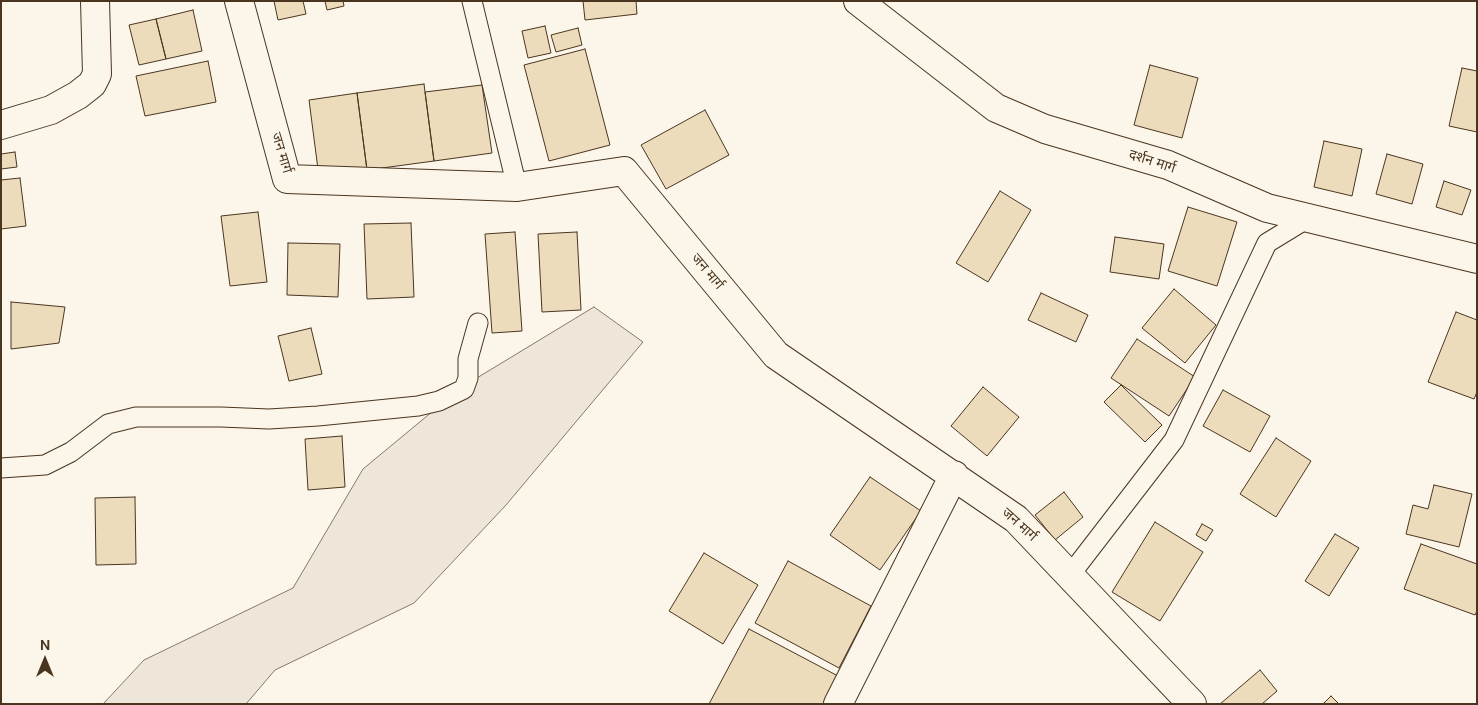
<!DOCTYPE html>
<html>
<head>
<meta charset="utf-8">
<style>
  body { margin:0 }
  #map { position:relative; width:1478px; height:705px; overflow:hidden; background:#fbf6e9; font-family:"DM Sans",sans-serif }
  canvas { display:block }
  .frame { position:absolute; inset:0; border:2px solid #4a3520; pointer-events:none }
  .north { position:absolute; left:20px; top:635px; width:50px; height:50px; -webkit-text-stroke:4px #fbf6e9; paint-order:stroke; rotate:0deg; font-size:14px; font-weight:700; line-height:20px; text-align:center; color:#4a3520 }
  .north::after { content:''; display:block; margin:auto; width:18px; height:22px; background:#4a3520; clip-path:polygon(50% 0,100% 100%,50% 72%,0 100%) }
</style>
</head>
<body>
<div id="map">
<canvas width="1478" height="705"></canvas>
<div class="frame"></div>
<div class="north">N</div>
</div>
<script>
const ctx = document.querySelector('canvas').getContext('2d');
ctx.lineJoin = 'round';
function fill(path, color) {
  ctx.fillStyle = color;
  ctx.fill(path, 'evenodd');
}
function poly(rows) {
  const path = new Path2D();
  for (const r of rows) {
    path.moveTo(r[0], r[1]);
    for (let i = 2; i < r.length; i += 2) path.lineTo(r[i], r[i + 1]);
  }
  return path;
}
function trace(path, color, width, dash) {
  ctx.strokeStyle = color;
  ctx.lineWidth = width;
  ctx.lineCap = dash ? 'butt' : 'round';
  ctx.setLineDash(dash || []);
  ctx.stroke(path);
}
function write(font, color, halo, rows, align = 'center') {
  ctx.font = font + ' "DM Sans","Noto Sans Devanagari",sans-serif';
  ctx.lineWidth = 4;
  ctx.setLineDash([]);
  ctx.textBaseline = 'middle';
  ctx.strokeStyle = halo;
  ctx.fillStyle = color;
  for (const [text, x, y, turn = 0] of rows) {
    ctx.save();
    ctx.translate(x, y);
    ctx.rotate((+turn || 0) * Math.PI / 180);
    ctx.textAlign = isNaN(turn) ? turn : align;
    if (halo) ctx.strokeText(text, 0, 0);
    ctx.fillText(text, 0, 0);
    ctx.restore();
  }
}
const green = poly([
  [594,307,643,342,506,505,414,603,275,670,246,704,103,704,144,660,293,588,363,469,462,387,594,307]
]);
const building = poly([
  [274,1,303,1,306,14,278,20,274,1],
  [325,1,343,1,344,6,327,10,325,1],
  [583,1,636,1,637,14,585,20,583,1],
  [193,10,202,51,166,59,156,19,193,10],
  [156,19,166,59,139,65,129,25,156,19],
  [545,26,551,53,528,58,522,31,545,26],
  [578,28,582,45,556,52,551,35,578,28],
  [585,49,610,145,549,161,524,65,585,49],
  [208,61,216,102,145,116,136,76,208,61],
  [1150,65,1198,78,1182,138,1134,125,1150,65],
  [1462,68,1477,71,1477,132,1449,126,1462,68],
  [424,84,434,161,367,170,357,93,424,84],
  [482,85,492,153,434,161,425,92,482,85],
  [357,93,367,170,319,177,309,100,357,93],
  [705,110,729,155,666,189,641,145,705,110],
  [1324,141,1362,149,1352,196,1314,187,1324,141],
  [15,152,17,167,1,169,1,154,15,152],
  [1387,154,1423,164,1412,204,1376,194,1387,154],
  [20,178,26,226,1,229,1,180,20,178],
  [1444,181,1471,190,1462,215,1436,207,1444,181],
  [1000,191,1031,210,988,282,956,263,1000,191],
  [1188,207,1237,222,1217,286,1168,271,1188,207],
  [258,212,267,282,230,286,221,216,258,212],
  [411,223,414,297,367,299,364,224,411,223],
  [515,232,522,331,492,333,485,234,515,232],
  [577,232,581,310,542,312,538,234,577,232],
  [1115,237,1164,244,1159,279,1110,272,1115,237],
  [288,243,340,244,338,297,287,295,288,243],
  [1174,289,1216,325,1185,363,1142,328,1174,289],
  [1041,293,1088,315,1076,342,1028,320,1041,293],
  [11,302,65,307,59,343,11,349,11,302],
  [1456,312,1477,320,1477,392,1474,399,1428,382,1456,312],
  [311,328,322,374,289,381,278,336,311,328],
  [1137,339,1195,377,1169,416,1111,378,1137,339],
  [1121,385,1162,425,1145,442,1104,402,1121,385],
  [983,387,1019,417,987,456,951,426,983,387],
  [1223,390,1270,416,1250,452,1203,426,1223,390],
  [342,436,345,487,308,490,305,439,342,436],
  [1276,438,1311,461,1276,517,1240,494,1276,438],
  [870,477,921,511,880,570,830,535,870,477],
  [1434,485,1472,494,1459,547,1406,534,1413,505,1428,509,1434,485],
  [1064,492,1083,517,1055,540,1035,515,1064,492],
  [135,497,136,564,96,565,95,498,135,497],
  [1155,522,1203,552,1160,621,1112,592,1155,522],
  [1202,524,1213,530,1206,541,1196,535,1202,524],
  [1335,534,1359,548,1329,596,1305,581,1335,534],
  [1421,544,1477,564,1477,611,1475,615,1404,589,1421,544],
  [704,553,758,585,723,644,669,611,704,553],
  [788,561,871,606,839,668,755,623,788,561],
  [749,629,838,676,823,704,709,704,749,629],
  [1260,670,1277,691,1262,704,1220,704,1260,670],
  [1331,696,1339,704,1323,704,1331,696]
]);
const service = poly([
  [472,1,517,187],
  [1,468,45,465,71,452,108,424,136,417,221,417,269,419,318,416,418,406,439,401,464,389,468,378,468,359,478,323],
  [1070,575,1174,440,1267,243,1308,218]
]);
const minor = poly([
  [239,1,287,179,517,187,624,171,776,355,1016,519,1192,704],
  [858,1,996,108,1045,129,1168,165,1267,208,1477,259],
  [1,125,51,110,78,95,92,84,97,74,95,1],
  [838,704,954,475]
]);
const streetNames = [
  ["जन मार्ग",281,153,73],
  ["दर्शन मार्ग",1152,162,18],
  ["जन मार्ग",707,272,50],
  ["जन मार्ग",1019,525,42]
];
fill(green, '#ede6d9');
trace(green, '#887966', 1);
fill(building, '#ecdcbc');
trace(building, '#4a3520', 1);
trace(service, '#4a3520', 21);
trace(minor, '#4a3520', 30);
trace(service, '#fbf6e9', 19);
trace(minor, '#fbf6e9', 28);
write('14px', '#4a3520', '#fbf6e9', streetNames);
</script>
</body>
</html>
